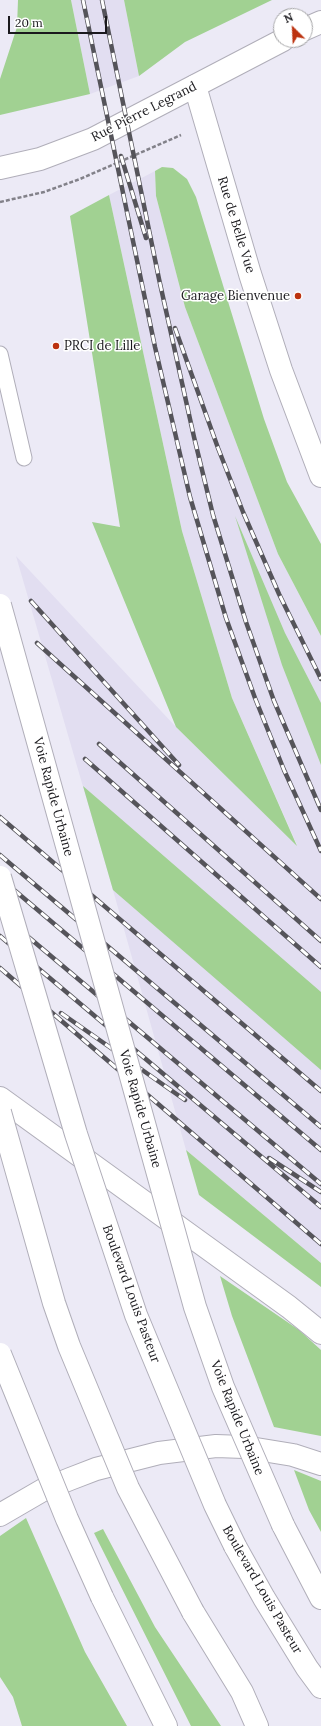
<!DOCTYPE html>
<html>
<head>
<meta charset="utf-8">
<style>
  body { margin:0 }
  #map { position:relative; width:321px; height:1726px; overflow:hidden; background:#eceaf6; font-family:Lora,serif }
  canvas { display:block }
  .north { position:absolute; left:273px; top:8px; width:40px; height:40px; box-sizing:border-box; background:#fff; border:1px solid #a3a3a5; border-radius:50%; rotate:336deg; font-size:11px; font-weight:700; line-height:16px; text-align:center; color:#1a191d }
  .north::after { content:''; display:block; margin:auto; width:14px; height:18px; background:#bc320f; clip-path:polygon(50% 0,100% 100%,50% 72%,0 100%) }
  .scale { position:absolute; left:8px; top:16px; width:99px; height:18px; box-sizing:border-box; border:2px solid #1a191d; border-top:0; padding-left:5px; font-size:12px; line-height:14px; white-space:nowrap; color:#1a191d; -webkit-text-stroke:3px #fff; paint-order:stroke }
</style>
</head>
<body>
<div id="map">
<canvas width="321" height="1726"></canvas>
<div class="north">N</div>
<div class="scale">20 m</div>
</div>
<script>
const ctx = document.querySelector('canvas').getContext('2d');
ctx.lineJoin = 'round';
function fill(path, color) {
  ctx.fillStyle = color;
  ctx.fill(path, 'evenodd');
}
function poly(rows) {
  const path = new Path2D();
  for (const r of rows) {
    path.moveTo(r[0], r[1]);
    for (let i = 2; i < r.length; i += 2) path.lineTo(r[i], r[i + 1]);
  }
  return path;
}
function trace(path, color, width, dash) {
  ctx.strokeStyle = color;
  ctx.lineWidth = width;
  ctx.lineCap = dash ? 'butt' : 'round';
  ctx.setLineDash(dash || []);
  ctx.stroke(path);
}
function write(font, color, halo, rows, align = 'center') {
  ctx.font = font + ' Lora,serif';
  ctx.lineWidth = 3;
  ctx.setLineDash([]);
  ctx.textBaseline = 'middle';
  ctx.strokeStyle = halo;
  ctx.fillStyle = color;
  for (const [text, x, y, turn = 0] of rows) {
    ctx.save();
    ctx.translate(x, y);
    ctx.rotate((+turn || 0) * Math.PI / 180);
    ctx.textAlign = isNaN(turn) ? turn : align;
    if (halo) ctx.strokeText(text, 0, 0);
    ctx.fillText(text, 0, 0);
    ctx.restore();
  }
}
const built = poly([
  [71,0,124,0,139,76,90,94],
  [155,171,156,196,185,307,278,554,321,636,321,1263,186,1150,113,890,16,556,176,727,297,845,232,698,182,531,109,195]
]);
const green = poly([
  [18,0,71,0,90,94,0,115,0,79,17,27],
  [124,0,272,0,185,42,139,76],
  [162,167,173,168,187,179,196,197,264,419,287,482,321,544,321,636,278,554,185,307,156,196,155,171],
  [109,195,182,531,232,698,297,846,176,727,92,522,120,527,70,216],
  [235,516,285,633,321,703,321,765,282,665],
  [83,786,321,992,321,1070,113,890],
  [186,1150,321,1263,321,1287,199,1195],
  [220,1276,299,1330,321,1350,321,1436,274,1427,232,1316],
  [294,1470,321,1481,321,1532,309,1510],
  [26,1518,85,1652,127,1726,22,1726,13,1697,0,1677,0,1536],
  [103,1529,155,1627,221,1726,191,1726,94,1533]
]);
const path = poly([
  [0,202,44,192,80,179,181,135]
]);
const lane = poly([
  [0,354,24,458]
]);
const street = poly([
  [195,86,250,274,281,370,321,476]
]);
const secondary = poly([
  [305,29,321,22],
  [0,168,40,159,93,139,283,40]
]);
const highway = poly([
  [0,1098,289,1307,321,1333],
  [0,1515,43,1490,70,1479,96,1469,159,1453,216,1446,244,1447,293,1455,321,1464],
  [283,1525,321,1598],
  [235,1546,264,1598,307,1668,321,1687],
  [102,1597,166,1726],
  [193,1612,242,1692,257,1726]
]);
const rail = poly([
  [83,0,155,347,190,497,226,618,255,698,284,770,321,851],
  [102,0,159,279,194,437,213,515,246,622,274,701,321,810],
  [121,156,146,238],
  [175,328,218,448,243,512,279,594,321,679],
  [31,601,179,765],
  [37,643,321,899],
  [99,744,321,941],
  [85,759,321,967],
  [0,817,321,1091],
  [0,855,321,1127],
  [0,878,321,1150],
  [0,913,321,1184],
  [0,936,321,1207],
  [0,968,321,1244],
  [61,1013,185,1100],
  [269,1158,321,1192]
]);
const highwayBridge = poly([
  [0,605,195,1307,223,1387,283,1525],
  [0,877,76,1134,136,1315,215,1505,235,1546],
  [0,1112,54,1303,69,1346,128,1488,193,1612],
  [0,1354,67,1519,102,1597]
]);
const markers = [
  [298,296,4,"#bc320f"],
  [56,346,4,"#bc320f"]
];
const streetNames = [
  ["Rue Pierre Legrand",144,112,-27],
  ["Rue de Belle Vue",236,225,73],
  ["Voie Rapide Urbaine",53,797,75],
  ["Voie Rapide Urbaine",140,1109,74],
  ["Boulevard Louis Pasteur",131,1294,70],
  ["Voie Rapide Urbaine",237,1418,68],
  ["Boulevard Louis Pasteur",262,1590,60]
];
const poiNames = [
  ["Garage Bienvenue",290,296],
  ["PRCI de Lille",64,346,"left"]
];
fill(built, '#e2def1');
fill(green, '#a1d192');
trace(lane, '#b0aeb9', 17);
trace(street, '#b0aeb9', 24);
trace(secondary, '#b0aeb9', 24);
trace(highway, '#b0aeb9', 24);
trace(path, '#828189', 2.5, [4, 2]);
trace(lane, '#fff', 15);
trace(street, '#fff', 22);
trace(secondary, '#fff', 22);
trace(highway, '#fff', 22);
trace(rail, '#55545a', 4.5);
trace(rail, '#fff', 3, [9]);
trace(highwayBridge, '#b0aeb9', 24, []);
trace(highwayBridge, '#fff', 22);
for (const [x, y, r, color] of markers) {
  const dot = new Path2D();
  dot.arc(x, y, r, 0, 2 * Math.PI);
  ctx.fillStyle = color;
  ctx.fill(dot);
  trace(dot, '#fff', 1.5);
}
write('13px', '#1a191d', '#fff', streetNames);
write('13px', '#1a191d', '#fff', poiNames, 'right');
</script>
</body>
</html>
